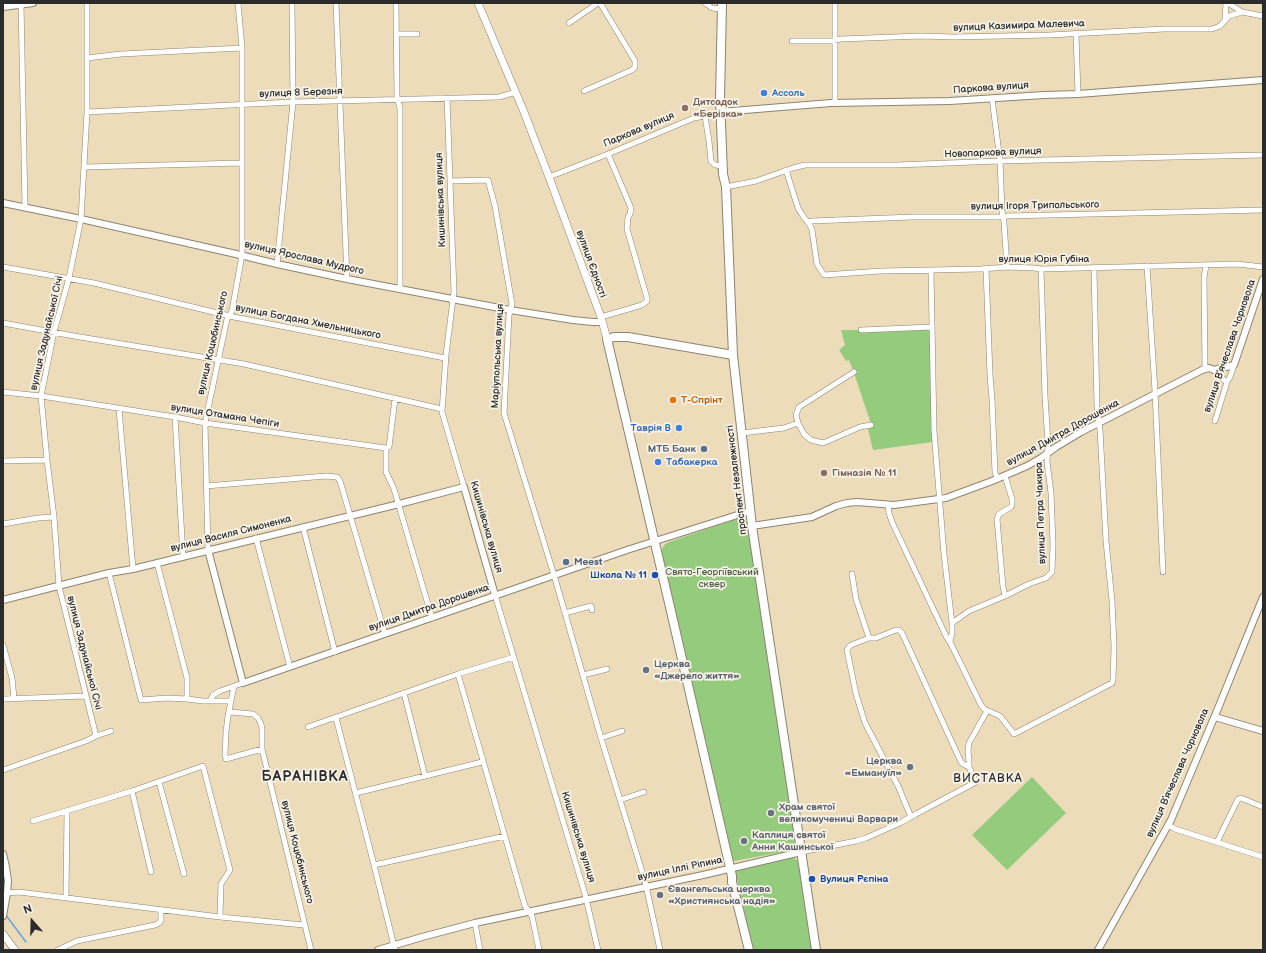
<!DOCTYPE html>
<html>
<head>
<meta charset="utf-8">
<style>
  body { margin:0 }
  #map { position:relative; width:1266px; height:953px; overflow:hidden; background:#eddcb9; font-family:"Balsamiq Sans",sans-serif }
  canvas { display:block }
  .frame { position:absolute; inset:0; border:4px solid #2b2b2b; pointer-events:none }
  .north { position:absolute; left:12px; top:901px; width:40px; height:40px; -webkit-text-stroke:3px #f7f3e8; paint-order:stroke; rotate:340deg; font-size:11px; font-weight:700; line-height:16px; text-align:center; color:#2b2b2b }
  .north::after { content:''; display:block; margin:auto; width:14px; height:18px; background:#2b2b2b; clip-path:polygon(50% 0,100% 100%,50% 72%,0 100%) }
</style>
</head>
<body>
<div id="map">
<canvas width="1266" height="953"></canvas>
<div class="frame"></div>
<div class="north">N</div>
</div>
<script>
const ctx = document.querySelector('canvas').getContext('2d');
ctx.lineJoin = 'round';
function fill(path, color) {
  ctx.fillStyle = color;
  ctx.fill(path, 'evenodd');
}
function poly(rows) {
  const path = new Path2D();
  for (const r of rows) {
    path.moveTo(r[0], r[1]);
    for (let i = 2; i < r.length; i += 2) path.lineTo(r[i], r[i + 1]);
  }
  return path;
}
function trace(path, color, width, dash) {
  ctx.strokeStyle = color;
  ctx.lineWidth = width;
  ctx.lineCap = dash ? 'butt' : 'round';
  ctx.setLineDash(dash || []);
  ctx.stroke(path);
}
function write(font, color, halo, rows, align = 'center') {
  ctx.font = font + ' "Balsamiq Sans",sans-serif';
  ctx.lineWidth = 3.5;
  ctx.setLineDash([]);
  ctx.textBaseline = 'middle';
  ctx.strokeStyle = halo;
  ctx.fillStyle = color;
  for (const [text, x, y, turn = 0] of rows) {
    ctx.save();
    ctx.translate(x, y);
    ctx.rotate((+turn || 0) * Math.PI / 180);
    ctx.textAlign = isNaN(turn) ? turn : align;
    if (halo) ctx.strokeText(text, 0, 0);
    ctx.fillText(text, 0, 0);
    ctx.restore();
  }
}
const green = poly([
  [927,329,930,332,933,442,873,450,868,429,872,427,853,370,849,360,846,361,839,350,845,345,841,330,858,330,859,331],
  [739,518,745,519,748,523,796,841,793,849,788,851,734,861,732,860,660,554,664,545,669,542],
  [1032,777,1066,813,1007,870,972,835],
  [789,858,794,858,797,860,800,865,813,950,753,950,735,871,736,869]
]);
const stream = poly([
  [5,914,26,942]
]);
const minor = poly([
  [21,3,25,207],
  [87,3,87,112,81,219,69,278,54,332,41,396,47,460,54,517,59,586,96,736],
  [336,3,347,279],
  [396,3,397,97,400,108,400,289],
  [705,3,712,8,722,9],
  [835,3,835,103],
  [1228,3,1242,12,1263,16],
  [1225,19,1226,3],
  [569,23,598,3],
  [397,34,417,34],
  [1076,34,1078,94],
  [792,41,831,41,841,39,921,36,954,37,1049,35,1164,29,1212,29,1220,26,1229,16,1242,12],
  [87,58,121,54,242,48],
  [584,91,632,70,635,67,635,61,600,3],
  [447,98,454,292,453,299,446,355,442,412,464,487],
  [992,98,1000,161,1002,211,1004,222,1007,267],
  [87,112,293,102,499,97,516,92],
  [85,167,241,163],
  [786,170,798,208,803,216,810,225,812,230,817,264,824,275,881,271,981,269,1007,267,1034,268,1041,269,1200,265,1237,264,1263,267],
  [549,177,608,154,694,118,705,116,709,141,711,161,715,165,723,166],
  [450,181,488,180,495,206,512,304,509,315,504,413,554,575,601,738,645,881,660,950],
  [726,187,756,181,793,168,805,165,897,165,1000,161,1263,155],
  [808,222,812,221,912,217,998,217,1007,216,1263,210],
  [277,264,293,102,292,3],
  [1147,266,1155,391,1163,572],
  [3,267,94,283,234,317,445,358],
  [986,269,990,375,992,399,995,473,998,479],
  [931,270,934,431,944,554,952,623,952,633,950,642],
  [601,317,642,305,647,301,647,298,627,229,628,217,630,214,631,208,608,154],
  [3,323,74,336,244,364,442,409],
  [861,330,932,327],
  [1205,369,1204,278,1206,265],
  [1214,370,1224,380,1227,382],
  [854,372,799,407,796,415,798,423,804,434,811,440,823,443,860,427,871,425],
  [3,392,41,396,175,417,205,423,386,448],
  [119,409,133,569],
  [175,417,183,556],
  [1215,421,1227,382,1230,377,1234,365],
  [742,433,784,428,798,423],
  [386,448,386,472,394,489,432,618],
  [386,448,389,447,395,399],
  [3,461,47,460],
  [1005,476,1012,499,1012,505,1011,507,999,514,997,519,1003,587,1005,596],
  [206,486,326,476,337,477,340,481,385,634],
  [888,505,889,513,892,522,946,636,950,642,981,705,984,709,1000,716,1014,734,1112,683,1113,680,1114,647,1112,601,1106,541,1100,430,1097,407,1094,268],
  [3,524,38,518,54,517],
  [303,527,335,652],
  [256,538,290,667],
  [208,550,205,423,227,319,232,311,242,255,242,48,238,3],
  [157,563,187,678,187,699],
  [109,573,141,700,167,698,187,699,203,701,231,701],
  [852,574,856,599,869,638],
  [495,595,585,894,598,950],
  [565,613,591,606,592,610],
  [952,623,969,611,1005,596,1029,584,1046,578,1052,572,1053,544,1051,493,1047,462,1048,444,1045,396,1041,269],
  [3,645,12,678,14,698],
  [458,674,525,906,532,916,539,950],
  [583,675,607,669],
  [234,686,228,716,226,732,225,755,226,759,262,749],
  [404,693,425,776],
  [3,699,86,696],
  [210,701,213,695,220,691,243,683],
  [230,712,253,714,258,718,261,724,262,729,262,749,311,950],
  [336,718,374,865,395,950],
  [308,727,458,674,514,657],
  [601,738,622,731],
  [969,767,969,761,968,751,969,743,987,711],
  [3,770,86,741,96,736,111,731],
  [159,782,184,874],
  [132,791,151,872],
  [356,793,482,762],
  [620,800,644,792],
  [33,821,132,791,203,766,230,870,221,884,220,917],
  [1168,825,1175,829,1263,857],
  [1217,842,1238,799,1241,798,1263,807],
  [801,852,856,841,866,838,900,823,916,814,976,782,969,767,963,764,961,762,902,633,899,630,896,630,876,638,869,638,851,645,848,648,847,650,856,694,865,723,898,786,911,817],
  [374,865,505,836],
  [7,893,19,892,220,917,304,925],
  [66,898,67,811],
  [475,923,480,950],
  [58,950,77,941,155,925,159,923,161,920,161,910]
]);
const tertiary = poly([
  [3,7,33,3],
  [720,112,831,103,950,101,1044,95,1078,94,1263,80],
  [3,203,81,219,236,254,277,264,347,279,510,310,573,320,593,322,602,322],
  [752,526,812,517,836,506,847,503,857,502,894,505,946,498,992,481,1027,466,1041,458,1056,447,1081,432,1202,370,1209,368,1214,370,1234,365,1263,279],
  [208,550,243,683,627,550,750,511],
  [3,600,109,573,133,569,399,504,464,487,495,595],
  [1215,717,1263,731],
  [3,854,6,867,8,881,7,893,3,916],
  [378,950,422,937,475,923,703,875,801,852],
  [1098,950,1171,820,1219,706,1263,597]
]);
const secondary = poly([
  [478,3,524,112,549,177,601,317,607,339],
  [3,934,15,950]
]);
const primary = poly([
  [722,3,720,99,723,174,726,187,733,355,752,526,816,950],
  [733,355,628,337,614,337,607,339,670,607,732,876,732,882,749,950]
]);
const markers = [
  [764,93,4,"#3f7fe0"],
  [685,108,4,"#8d6e63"],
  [673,400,4,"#e8710a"],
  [679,428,4,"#3f7fe0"],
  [704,449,4,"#5c6f8a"],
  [658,462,4,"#3f7fe0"],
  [824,473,4,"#8d6e63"],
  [566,562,4,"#5c6f8a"],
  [655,575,4,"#1a4fb4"],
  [646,670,4,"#6b7280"],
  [910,767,4,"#6b7280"],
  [771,813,4,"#6b7280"],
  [744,841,4,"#6b7280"],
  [812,879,4,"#1a4fb4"],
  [660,895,4,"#6b7280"]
];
const streetNames = [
  ["вулиця Казимира Малевича",1019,26,-2],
  ["Паркова вулиця",991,88,-4],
  ["вулиця 8 Березня",301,93,-2],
  ["Паркова вулиця",639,130,-23],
  ["Новопаркова вулиця",993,153,-2],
  ["Кишинівська вулиця",441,200,-92],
  ["вулиця Ігоря Трипольського",1035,206,-1],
  ["вулиця Ярослава Мудрого",304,258,13],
  ["вулиця Юрія Губіна",1044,259],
  ["вулиця Єдності",591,264,70],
  ["вулиця Богдана Хмельницького",308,322,11],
  ["вулиця Задунайської Січі",47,333,-77],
  ["вулиця Коцюбинського",213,343,-77],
  ["вулиця Вʼячеслава Чорновола",1230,346,-71],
  ["Маріупольська вулиця",498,356,-87],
  ["вулиця Отамана Чепіги",225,416,9],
  ["вулиця Дмитра Дорошенка",1063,433,-29],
  ["проспект Незалежності",737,480,-97],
  ["вулиця Петра Чакира",1041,513,-92],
  ["Кишинівська вулиця",486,527,74],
  ["вулиця Василя Симоненка",231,534,-14],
  ["вулиця Дмитра Дорошенка",429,608,-19],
  ["вулиця Задунайської Січі",84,653,76],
  ["вулиця Вʼячеслава Чорновола",1178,773,-66],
  ["Кишинівська вулиця",578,837,73],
  ["вулиця Коцюбинського",297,852,76],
  ["вулиця Іллі Ріпина",680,869,-12]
];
const shopNames = [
  ["Ассоль",772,93],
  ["Таврія В",671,428,"right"],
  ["Табакерка",666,462]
];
const educationNames = [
  ["Дитсадок",693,102],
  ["«Берізка»",693,114],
  ["Гімназія № 11",832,473]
];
const foodNames = [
  ["Т-Спрінт",681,400]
];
const serviceNames = [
  ["МТБ Банк",696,449],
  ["Meest",574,562,"left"]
];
const parkNames = [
  ["Свято-Георгіївський",712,572],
  ["сквер",712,584]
];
const transitNames = [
  ["Школа № 11",647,575],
  ["Вулиця Рєпіна",820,879,"left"]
];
const worshipNames = [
  ["Церква",654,664],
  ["«Джерело життя»",654,676],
  ["Церква",902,761,"right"],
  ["«Еммануїл»",902,773,"right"],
  ["Храм святої",779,807],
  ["великомучениці Варвари",779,819],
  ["Каплиця cвятої",752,835],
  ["Анни Кашинської",752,847],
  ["Євангельська церква",668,889],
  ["«Християнська надія»",668,901]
];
const quarterNames = [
  ["ВИСТАВКА",988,779]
];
const districtNames = [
  ["БАРАНІВКА",305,777]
];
fill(green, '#95cb7d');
trace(stream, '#65a5d8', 1.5);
trace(minor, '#8c8472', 6);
trace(tertiary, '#8c8472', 8);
trace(secondary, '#8c8472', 8);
trace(primary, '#8c8472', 10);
trace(minor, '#fff', 5);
trace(tertiary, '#fff', 6);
trace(secondary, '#fff', 7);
trace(primary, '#fff', 8);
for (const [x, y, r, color] of markers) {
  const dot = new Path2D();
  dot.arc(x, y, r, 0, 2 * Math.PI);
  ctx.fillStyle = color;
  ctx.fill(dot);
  trace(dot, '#f7f3e8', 1.5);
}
write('10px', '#2b2b2b', '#f7f3e8', streetNames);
write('bold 10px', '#366cbe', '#f7f3e8', shopNames, 'left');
write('bold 10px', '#785e54', '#f7f3e8', educationNames, 'left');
write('bold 10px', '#c56008', '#f7f3e8', foodNames, 'left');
write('bold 10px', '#4e5e75', '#f7f3e8', serviceNames, 'right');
write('10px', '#4b5b44', '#f7f3e8', parkNames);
write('bold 10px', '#164399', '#f7f3e8', transitNames, 'right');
write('bold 10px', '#5b616d', '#f7f3e8', worshipNames, 'left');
ctx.letterSpacing = '1px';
write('12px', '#2b2b2b', '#f7f3e8', quarterNames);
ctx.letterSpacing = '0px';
ctx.letterSpacing = '1px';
write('bold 14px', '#2b2b2b', '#f7f3e8', districtNames);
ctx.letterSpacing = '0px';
</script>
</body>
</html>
